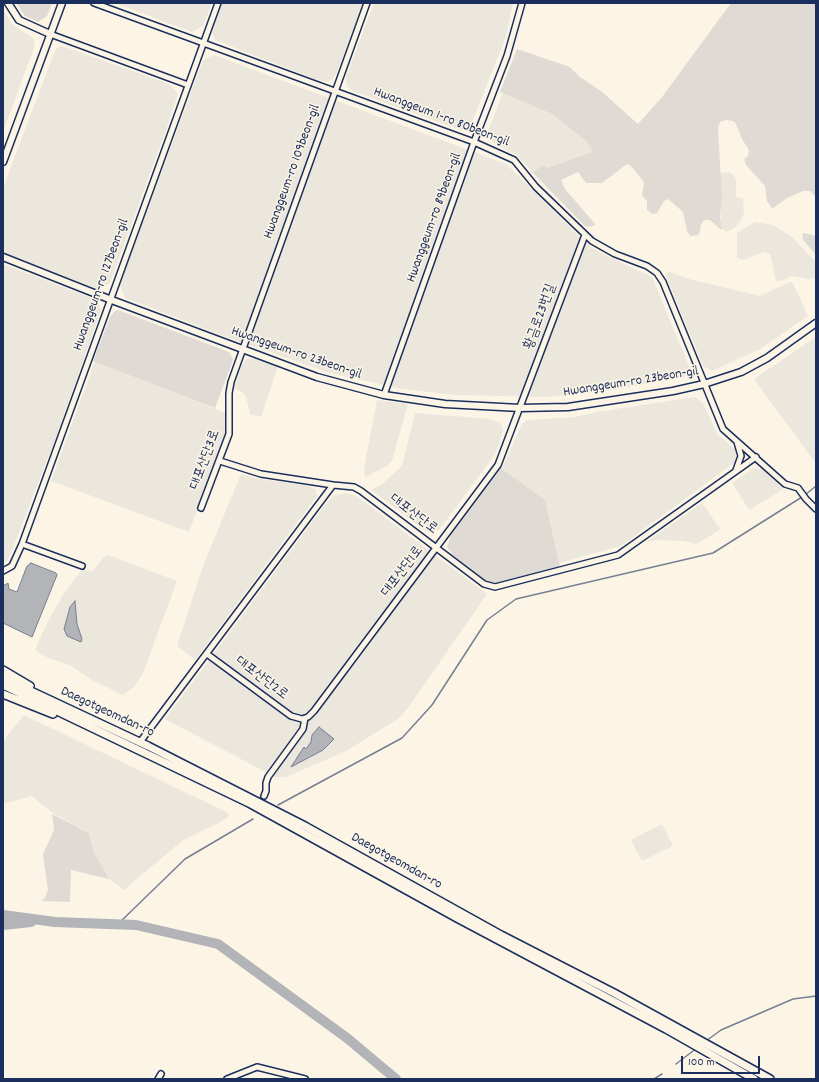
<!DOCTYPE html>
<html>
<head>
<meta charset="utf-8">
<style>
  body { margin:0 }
  #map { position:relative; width:819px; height:1082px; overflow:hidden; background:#fcf5e5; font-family:Dekko,sans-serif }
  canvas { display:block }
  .frame { position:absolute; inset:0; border:4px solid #1b2f5e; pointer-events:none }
  .scale { position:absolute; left:681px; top:1056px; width:79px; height:18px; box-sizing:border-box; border:2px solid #1b2f5e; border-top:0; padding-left:5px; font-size:12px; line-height:14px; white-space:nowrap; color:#1b2f5e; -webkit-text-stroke:3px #fcf5e5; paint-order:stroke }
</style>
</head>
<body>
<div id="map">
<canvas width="819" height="1082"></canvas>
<div class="frame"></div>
<div class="scale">100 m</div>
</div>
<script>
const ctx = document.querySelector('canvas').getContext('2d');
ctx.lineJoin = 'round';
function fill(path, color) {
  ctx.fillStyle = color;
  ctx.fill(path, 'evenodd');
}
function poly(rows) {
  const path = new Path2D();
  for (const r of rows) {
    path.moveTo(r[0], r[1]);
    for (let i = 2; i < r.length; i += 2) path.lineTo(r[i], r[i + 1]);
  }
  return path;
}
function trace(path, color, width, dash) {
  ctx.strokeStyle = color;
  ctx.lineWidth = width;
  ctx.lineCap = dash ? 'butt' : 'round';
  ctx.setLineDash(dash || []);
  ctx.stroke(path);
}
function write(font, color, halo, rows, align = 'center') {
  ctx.font = font + ' Dekko,"Poor Story",sans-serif';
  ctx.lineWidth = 3;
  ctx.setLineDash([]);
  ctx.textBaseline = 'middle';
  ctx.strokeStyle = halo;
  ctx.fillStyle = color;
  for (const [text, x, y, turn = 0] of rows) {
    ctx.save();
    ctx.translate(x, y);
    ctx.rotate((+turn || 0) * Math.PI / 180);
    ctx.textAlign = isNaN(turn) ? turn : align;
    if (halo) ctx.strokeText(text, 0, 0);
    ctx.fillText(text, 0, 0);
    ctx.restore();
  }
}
const built = poly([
  [115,3,212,3,203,26,192,32],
  [222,3,363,3,337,72,333,79,328,82,315,79,215,40,212,32],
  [374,3,513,3,506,37,470,127,463,130,452,127,353,91,347,86,346,77],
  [3,10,13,25,33,38,35,45,3,132],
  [62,46,169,84,177,92,177,97,167,127,110,283,98,289,3,252,3,188,54,53,58,47],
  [214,55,506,164,588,245,601,253,652,277,689,366,684,377,600,392,547,397,456,395,402,389,330,373,232,339,125,298,120,284,203,60],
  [503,93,552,114,586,141,594,153,547,168,543,166,532,172,517,155,493,143,488,138,488,131],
  [728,172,733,174,736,180,736,197,743,198,744,212,742,218,736,227,727,232,722,229,720,223,722,199,719,174],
  [755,222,773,225,792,237,816,262,816,277,809,279,790,276,784,280,776,281,770,254,764,252,744,260,737,258,737,233],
  [3,264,94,299,98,302,101,310,56,437,13,548,7,561,3,562],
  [668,271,689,279,760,296,790,282,793,283,808,316,760,349,712,371,703,366,666,276],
  [816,337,816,464,754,379],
  [247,359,255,359,278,366,261,417,250,414,246,397,243,393,234,388,242,365],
  [95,361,226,413,226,434,189,532,51,481],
  [695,397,703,403,717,434,736,450,735,462,621,546,559,563,545,500,502,469,522,424,527,420,575,417,596,412],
  [377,400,408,404,392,461,387,466,365,477,364,469],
  [415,413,491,419,500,423,503,429,499,445,493,457,439,530,427,532,371,490,382,484,402,466],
  [754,468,762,469,783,489,749,510,732,483],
  [241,474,259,479,309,486,316,490,317,496,195,660,177,646,203,566],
  [346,493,354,495,363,501,487,594,408,708,398,719,346,751,286,777,275,777,165,719,327,502,333,496],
  [702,503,720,529,710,536,696,544,684,541,656,540,646,542],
  [108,555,177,581,143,673,134,687,123,695,92,680,70,665,48,658,35,650,48,621,66,590,82,570,93,571,103,558],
  [24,715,220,809,228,813,229,816,219,823,183,840,124,890,108,878,94,853,84,830,51,812,32,796,3,804,3,741],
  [662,824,673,846,642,861,631,840]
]);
const green = poly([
  [16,3,52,3,47,16,38,22,25,16],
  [731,3,816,3,816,197,810,191,803,191,787,198,772,209,767,201,765,186,746,165,744,159,748,156,749,150,742,139,736,124,733,121,726,120,720,122,718,128,722,199,720,218,722,229,720,229,710,220,704,220,701,225,699,235,690,236,687,231,683,212,668,199,664,201,657,213,652,214,647,210,647,201,642,195,644,182,630,165,627,164,602,183,586,183,578,172,561,180,565,189,596,225,588,227,585,226,532,172,543,166,547,168,593,152,586,141,552,114,500,92,517,49,570,67,580,77,601,91,638,124,662,97],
  [804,233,816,236,816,255,803,240,802,234],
  [118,310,229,352,233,359,232,363,215,408,93,361,110,317,115,311],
  [501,468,545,500,560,567,495,583,487,581,453,555,447,547,451,535],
  [52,814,76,826,89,834,94,853,109,879,71,870,70,902,41,901,45,898,48,890,43,854,54,830]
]);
const water = poly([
  [31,563,56,573,57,575,32,637,3,623,3,586,8,583,9,589,17,592,27,566,31,563],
  [75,601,77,624,82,639,81,642,67,636,64,629,70,607,75,601],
  [319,727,334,739,323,750,291,767,304,747,306,749,311,742,312,735,319,727]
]);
const stream = poly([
  [805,495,816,486],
  [278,805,402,738,432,705,487,620,516,599,713,553,802,497],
  [118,924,185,859,253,819],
  [706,1041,721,1030,793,999,816,996],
  [676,1064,697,1048],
  [654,1079,662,1074]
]);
const river = poly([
  [3,915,55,922,136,925,218,944,347,1038,396,1079],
  [3,925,31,922]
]);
const minor = poly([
  [94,3,474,142,514,160,536,187,592,241,615,254,647,266,657,273,663,282,723,429,785,484,798,488,806,499,816,509],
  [50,34,188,85],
  [384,395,474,142,507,56,522,3],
  [220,461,261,474,333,485],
  [736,470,741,456,737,442],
  [201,508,229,434,229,393,231,382,367,3],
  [22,544,82,566],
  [3,571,12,566,22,544,218,3],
  [207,654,291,716,302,719,308,717,314,711,498,465,585,235],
  [140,742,333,485,354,487,361,491,484,584,495,587,618,555,756,457],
  [264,796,266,791,266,783,268,777,303,729,305,718],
  [158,1079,161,1074],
  [227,1079,257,1067,305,1079]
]);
const tertiary = poly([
  [8,3,19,20,50,34],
  [3,162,62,3],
  [3,257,109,299,317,377,384,395,445,404,520,408,568,407,673,391,704,384,741,372,767,358,816,323]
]);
const secondary = poly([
  [3,670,30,686],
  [3,678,148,746,305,826,501,935,614,993,770,1079],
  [3,685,249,803,457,918,666,1029,754,1079],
  [3,694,53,714]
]);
const streetNames = [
  ["Hwanggeum 1-ro 80beon-gil",441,118,21],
  ["Hwanggeum-ro 109beon-gil",293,172,-70],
  ["Hwanggeum-ro 89beon-gil",435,218,-70],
  ["Hwanggeum-ro 127beon-gil",102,285,-70],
  ["황금로23번길",541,317,-70],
  ["Hwanggeum-ro 23beon-gil",296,354,19],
  ["Hwanggeum-ro 23beon-gil",631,383,-9],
  ["대포산단3로",206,460,-70],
  ["대포산단로",413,515,37],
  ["대포산단1로",403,572,-53],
  ["대포산단2로",261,679,37],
  ["Daegotgeomdan-ro",107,713,25],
  ["Daegotgeomdan-ro",396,862,29]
];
fill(built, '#ece7dc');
fill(green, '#dfdbd4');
fill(water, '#b2b4b8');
trace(water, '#767f94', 1);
trace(stream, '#767f94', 1.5);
trace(river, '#b2b4b8', 10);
trace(minor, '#1b2f5e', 8);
trace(tertiary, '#1b2f5e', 9);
trace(secondary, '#1b2f5e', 10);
trace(minor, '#fcf5e5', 5);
trace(tertiary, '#fcf5e5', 6);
trace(secondary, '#fcf5e5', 7);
write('14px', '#1b2f5e', '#fcf5e5', streetNames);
</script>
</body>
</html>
